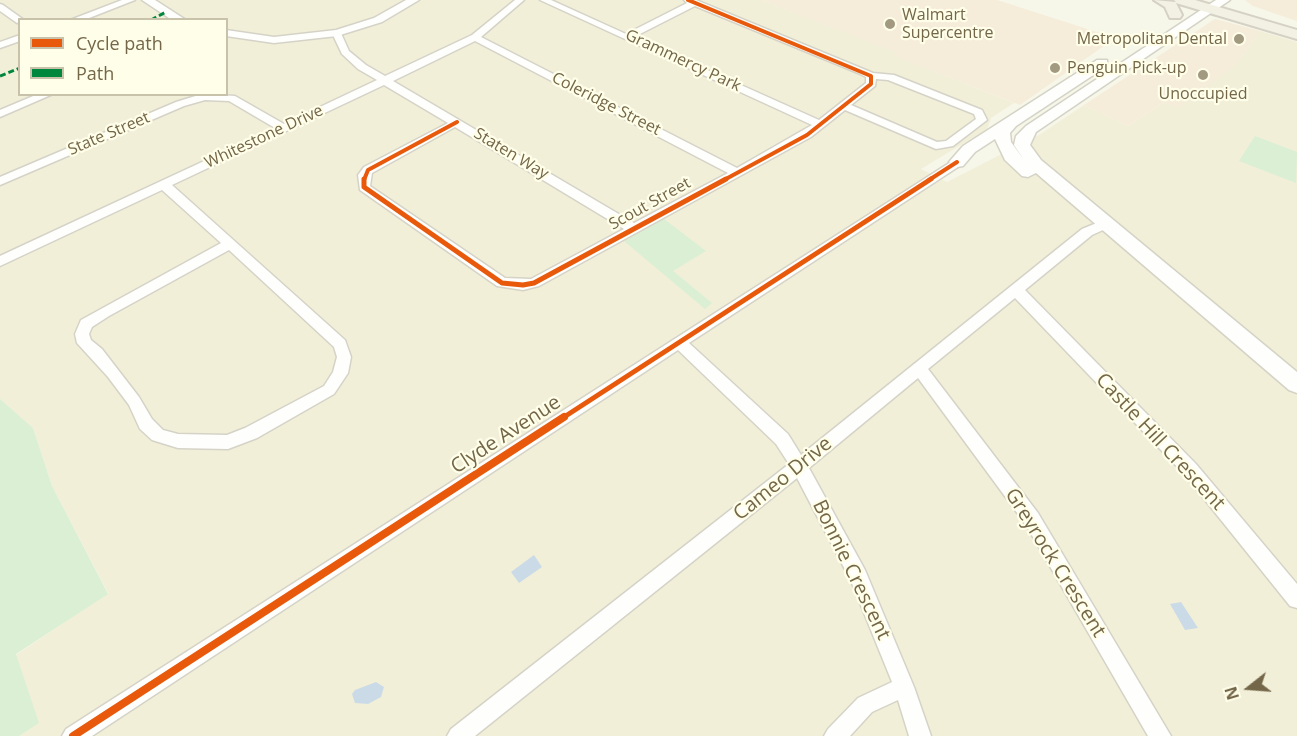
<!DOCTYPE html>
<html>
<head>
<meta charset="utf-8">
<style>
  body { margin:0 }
  #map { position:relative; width:1297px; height:736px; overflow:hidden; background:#f6f6e9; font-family:"Open Sans",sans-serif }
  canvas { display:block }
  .legend { position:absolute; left:18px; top:18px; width:210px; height:78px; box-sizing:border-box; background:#fffee9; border:2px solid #c7c2a9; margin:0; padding:8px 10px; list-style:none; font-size:18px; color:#746749 }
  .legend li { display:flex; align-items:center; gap:12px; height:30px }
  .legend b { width:30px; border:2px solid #c7c2a9 }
  .north { position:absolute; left:1219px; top:658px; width:60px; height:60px; -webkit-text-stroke:4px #fffee9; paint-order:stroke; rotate:253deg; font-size:16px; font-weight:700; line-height:24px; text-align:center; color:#746749 }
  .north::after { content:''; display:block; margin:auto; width:21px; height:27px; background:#746749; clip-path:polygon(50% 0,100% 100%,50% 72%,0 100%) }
</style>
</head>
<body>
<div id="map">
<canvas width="1297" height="736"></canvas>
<ul class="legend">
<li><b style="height:8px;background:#e8590c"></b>Cycle path</li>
<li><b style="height:8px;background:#00873e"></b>Path</li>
</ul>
<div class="north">N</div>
</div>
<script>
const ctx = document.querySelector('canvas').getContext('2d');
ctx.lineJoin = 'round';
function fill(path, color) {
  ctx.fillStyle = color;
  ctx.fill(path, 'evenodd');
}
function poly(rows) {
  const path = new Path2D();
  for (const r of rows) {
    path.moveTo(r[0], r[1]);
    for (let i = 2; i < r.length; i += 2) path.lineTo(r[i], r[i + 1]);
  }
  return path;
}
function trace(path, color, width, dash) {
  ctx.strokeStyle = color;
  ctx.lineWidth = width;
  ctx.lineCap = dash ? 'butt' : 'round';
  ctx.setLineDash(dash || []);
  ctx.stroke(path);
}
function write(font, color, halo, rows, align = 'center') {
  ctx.font = font + ' "Open Sans",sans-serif';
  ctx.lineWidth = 4.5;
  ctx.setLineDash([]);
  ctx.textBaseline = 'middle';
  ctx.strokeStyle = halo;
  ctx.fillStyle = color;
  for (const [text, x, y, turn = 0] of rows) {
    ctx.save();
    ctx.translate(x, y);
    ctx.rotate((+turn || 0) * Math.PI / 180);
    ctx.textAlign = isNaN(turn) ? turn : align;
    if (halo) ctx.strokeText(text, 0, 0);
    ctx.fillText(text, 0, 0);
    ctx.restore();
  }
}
const residential = poly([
  [0,0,762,0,897,52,894,55,1014,103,991,118,987,129,921,169,947,182,1039,135,1084,105,1128,126,1164,102,1235,65,1260,31,1297,42,1297,736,19,736,38,723,16,655,108,593,52,486,33,428,0,399],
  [20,20,226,20,226,94,20,94]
]);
const commercial = poly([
  [762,0,997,0,1115,38,1020,105,893,55,896,52],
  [1245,0,1297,0,1297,21,1253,6],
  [1215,19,1260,31,1235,65,1178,108,1164,102,1128,126,1084,105]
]);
const green = poly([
  [1255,136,1297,152,1296,183,1239,161],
  [664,219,706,251,673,271,712,303,705,309,624,241],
  [0,399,33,428,52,486,108,594,16,654,39,723,19,736,0,736]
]);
const water = poly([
  [534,555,542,567,519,583,511,572],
  [1181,602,1198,628,1185,630,1170,604],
  [376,682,384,687,381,697,368,704,355,703,352,694,355,690]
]);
const minor = poly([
  [122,0,135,0,84,20,70,20,122,0],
  [515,0,524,0,481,37,737,168,812,125,540,0,551,0,626,34,687,3,684,0,696,0,873,73,894,75,982,110,987,120,953,146,936,149,845,110,811,137,539,286,523,290,497,286,360,190,358,175,364,167,448,123,384,85,172,185,345,340,351,357,348,373,334,394,257,438,228,449,178,448,152,440,140,429,129,405,108,377,77,343,75,334,81,320,221,243,162,190,0,266,0,256,275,128,229,101,205,100,184,106,0,185,0,177,176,102,202,94,235,96,284,124,377,80,358,69,342,54,332,33,334,31,340,31,349,51,366,65,385,76,472,35,515,0],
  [695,6,858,73,866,77,866,83,819,120,634,37,695,6],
  [475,41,728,173,634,223,393,81,475,41],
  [876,79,888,80,974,114,976,119,946,141,937,142,851,105,875,86,876,79],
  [455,127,624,229,531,279,505,278,370,186,372,173,455,127],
  [229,250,334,347,337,357,333,372,324,386,245,428,227,435,178,434,163,430,152,419,139,397,102,349,91,340,89,334,92,327,109,316,229,250],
  [0,4,3,5,24,20,17,23,0,11,0,4],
  [20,35,20,41,0,48,0,42,20,35],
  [38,94,53,94,0,117,0,110,38,94],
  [957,158,963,162,961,165,689,343,788,434,801,455,1082,229,1104,220,1112,220,1112,226,1092,235,1025,290,1196,464,1297,584,1297,608,1290,606,1184,474,1015,298,928,369,1038,513,1171,736,1148,736,1026,525,918,378,809,468,865,570,914,687,931,736,909,736,898,700,872,712,850,736,824,736,828,729,858,698,892,682,851,581,797,478,475,736,447,736,451,729,789,464,776,444,678,350,92,736,62,736,66,729,957,158]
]);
const tertiary = poly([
  [142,0,155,0,186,20,172,20,142,0],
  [406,0,419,0,382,22,337,36,274,43,226,36,226,30,274,37,336,30,374,18,406,0]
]);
const secondary = poly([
  [1216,0,1230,0,1036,132,1030,145,1041,160,1297,372,1297,393,1289,390,1036,173,1028,177,1022,176,1005,160,995,139,975,152,963,166,957,167,949,162,963,146,1097,60,1107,60,1107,66,1016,126,1010,133,1011,142,1024,160,1014,145,1016,136,1026,126,1216,0]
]);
const primary = poly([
  [1154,0,1176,2,1174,0,1195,0,1297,30,1297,39,1176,3,1182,15,1180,18,1170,18,1165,7,1154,0]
]);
const quiet = poly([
  [151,20,166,12],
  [0,76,20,68]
]);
const cyclewayFar2 = poly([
  [688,0,871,76,871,84,807,135,724,180],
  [364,180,368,170,457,122],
  [929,180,957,162]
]);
const cyclewayFar1 = poly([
  [364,179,364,187,502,283,523,285,534,283,726,179],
  [561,419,931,179]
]);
const cycleway = poly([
  [73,736,564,417]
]);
const markers = [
  [890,24,6,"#a29981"],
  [1239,39,6,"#a29981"],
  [1055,68,6,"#a29981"],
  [1203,75,6,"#a29981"]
];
const farPoinames = [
  ["Walmart",902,15],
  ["Supercentre",902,33],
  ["Metropolitan Dental",1227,39,"right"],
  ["Penguin Pick-up",1067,68],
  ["Unoccupied",1203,94,"center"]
];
const farStreetnames = [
  ["Grammercy Park",683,61,25],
  ["Coleridge Street",606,104,27],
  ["State Street",109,134,-23],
  ["Whitestone Drive",264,137,-25],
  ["Staten Way",511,154,31],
  ["Scout Street",650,204,-29]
];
const streetNames = [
  ["Clyde Avenue",506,435,-33],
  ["Castle Hill Crescent",1160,442,47],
  ["Cameo Drive",783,479,-39],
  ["Greyrock Crescent",1055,563,58],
  ["Bonnie Crescent",851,570,64]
];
fill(residential, '#f2efd9');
fill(commercial, '#f5ecd9');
fill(green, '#daefd3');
fill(water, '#cadbe7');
trace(minor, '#d5d3c7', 3);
trace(tertiary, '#d5d3c7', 3);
trace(secondary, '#d4d3c6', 3);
trace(primary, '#d5d2c5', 4);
fill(minor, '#fefefc');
fill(tertiary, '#fefefc');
fill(secondary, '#fefefc');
fill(primary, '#f2f1e4');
trace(quiet, '#00873e', 3, [6, 3]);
trace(cyclewayFar2, '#e8590c', 4);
trace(cyclewayFar1, '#e8590c', 5);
trace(cycleway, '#e8590c', 8);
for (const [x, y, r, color] of markers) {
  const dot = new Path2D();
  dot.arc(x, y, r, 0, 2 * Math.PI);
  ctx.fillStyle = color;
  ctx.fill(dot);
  trace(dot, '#fffee9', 2);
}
write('16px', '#746749', '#fffee9', farPoinames, 'left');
write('16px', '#746749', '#fffee9', farStreetnames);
write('20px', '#746749', '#fffee9', streetNames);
</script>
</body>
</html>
